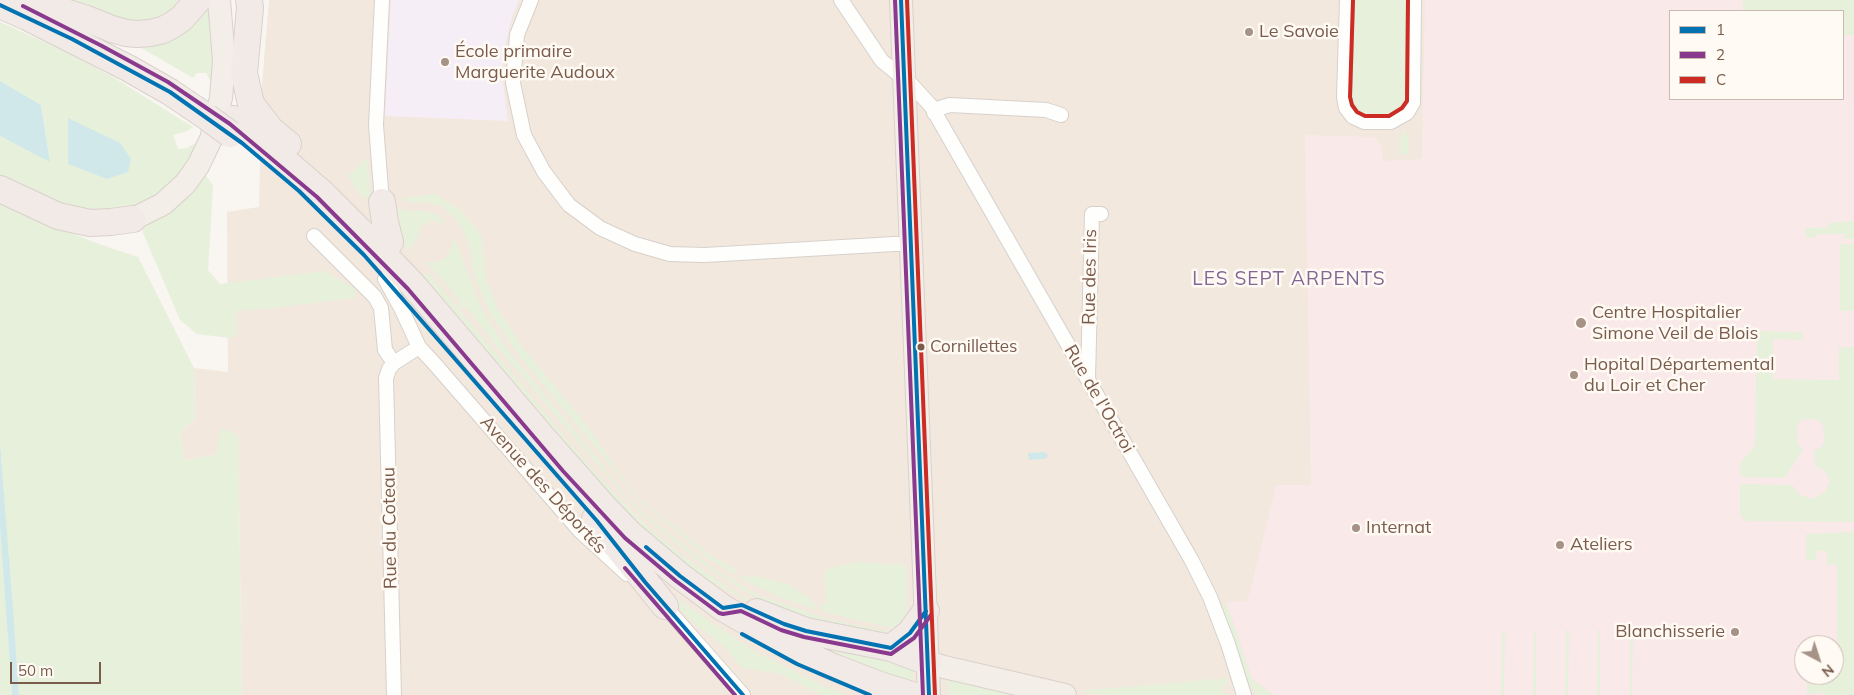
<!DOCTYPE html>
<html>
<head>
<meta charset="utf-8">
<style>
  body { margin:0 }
  #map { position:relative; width:1854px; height:695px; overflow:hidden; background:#f9f5f0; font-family:Mulish,sans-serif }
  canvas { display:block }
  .legend { position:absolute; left:1669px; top:10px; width:175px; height:90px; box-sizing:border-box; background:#fffaf3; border:1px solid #cabbb1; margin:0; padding:6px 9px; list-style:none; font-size:15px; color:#7a5c4d }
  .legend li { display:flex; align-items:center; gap:10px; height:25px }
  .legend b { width:25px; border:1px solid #cabbb1 }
  .north { position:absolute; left:1794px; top:635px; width:50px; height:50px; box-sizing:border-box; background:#fffaf3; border:1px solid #cabbb1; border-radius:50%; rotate:140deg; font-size:14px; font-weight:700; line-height:20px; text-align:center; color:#7a5c4d }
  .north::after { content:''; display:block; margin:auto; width:18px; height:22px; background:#a69286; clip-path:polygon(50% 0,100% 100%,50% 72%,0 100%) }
  .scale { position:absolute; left:10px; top:662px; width:91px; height:22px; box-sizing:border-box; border:2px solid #7a5c4d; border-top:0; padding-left:6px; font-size:15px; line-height:18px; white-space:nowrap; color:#7a5c4d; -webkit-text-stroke:4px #fffaf3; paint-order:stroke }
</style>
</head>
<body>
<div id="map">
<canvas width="1854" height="695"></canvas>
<ul class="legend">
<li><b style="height:6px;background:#0173b2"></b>1</li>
<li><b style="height:6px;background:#8a3a8e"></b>2</li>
<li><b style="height:6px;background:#cc2c24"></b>C</li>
</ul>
<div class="north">N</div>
<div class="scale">50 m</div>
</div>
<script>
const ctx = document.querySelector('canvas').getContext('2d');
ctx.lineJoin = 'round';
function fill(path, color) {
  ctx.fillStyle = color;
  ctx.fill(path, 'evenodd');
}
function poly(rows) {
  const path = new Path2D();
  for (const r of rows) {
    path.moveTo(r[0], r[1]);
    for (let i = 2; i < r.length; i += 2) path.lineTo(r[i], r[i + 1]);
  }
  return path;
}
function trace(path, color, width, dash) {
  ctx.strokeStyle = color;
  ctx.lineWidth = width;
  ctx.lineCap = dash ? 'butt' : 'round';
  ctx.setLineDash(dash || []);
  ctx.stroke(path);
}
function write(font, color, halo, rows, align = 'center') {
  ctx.font = font + ' Mulish,sans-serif';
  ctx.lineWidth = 5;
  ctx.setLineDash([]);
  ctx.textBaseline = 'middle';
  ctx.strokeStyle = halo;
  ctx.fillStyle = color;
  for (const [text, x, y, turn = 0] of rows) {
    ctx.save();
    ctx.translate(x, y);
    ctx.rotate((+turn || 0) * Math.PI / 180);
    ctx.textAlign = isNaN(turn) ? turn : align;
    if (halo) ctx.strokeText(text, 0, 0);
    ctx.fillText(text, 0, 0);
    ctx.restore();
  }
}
const residential = poly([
  [269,0,1854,0,1854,695,242,695,238,436,216,455,184,460,180,433,195,418,194,368,228,372,227,212,259,207,262,85],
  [1670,11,1843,11,1843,99,1670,99],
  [1804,645,1834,645,1834,675,1804,675]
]);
const education = poly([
  [391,0,519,0,512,17,504,50,502,75,508,121,385,116]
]);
const medical = poly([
  [1425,0,1743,0,1743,11,1670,11,1670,99,1843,99,1843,35,1854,35,1854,695,1273,695,1252,679,1226,602,1248,601,1276,485,1311,485,1305,135,1374,137,1381,145,1383,161,1422,159],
  [1804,645,1834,645,1834,675,1804,675]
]);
const green = poly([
  [65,0,186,0,165,18,132,24],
  [209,0,213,59,212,83,206,73,197,73,193,78,126,39],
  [1349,0,1408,0,1406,101,1401,108,1391,115,1379,117,1367,116,1357,112,1351,105],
  [1743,0,1854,0,1854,35,1843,35,1843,11,1743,11],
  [0,22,62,50,113,77,193,127,185,132,173,135,178,149,187,148,197,142,203,134,179,178,152,199,125,209,99,213,65,207,0,177,0,136,50,161,41,105,0,81],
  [1403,131,1406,132,1408,137,1408,154,1399,154,1399,137],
  [367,158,372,200,365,198,360,194,352,184,353,183,348,176],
  [204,172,213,186,208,270,220,284,325,271,356,289,354,298,271,308,236,311,237,334,230,338,197,334,180,320,143,233,143,223],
  [435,194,456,207,475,226,482,237,486,278,497,307,521,345,590,429,620,475,636,496,713,557,739,571,732,573,711,560,635,497,600,453,520,357,491,315,475,279,469,246,463,230,453,216,442,206,428,202,404,202,404,198],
  [0,205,99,244,138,257,194,368,195,418,180,433,184,460,216,455,221,428,238,435,242,695,19,695,0,442],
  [391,207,407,211,425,211,436,214,445,222,443,224,432,220,421,226,419,237,408,250,403,243,398,245],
  [1854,221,1854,239,1843,239,1844,234,1817,234,1816,237,1805,238,1806,228,1829,227,1828,223],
  [455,239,480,305,504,345,597,458,626,496,646,515,710,566,758,595,827,619,896,633,902,636,894,640,886,640,808,626,786,620,753,605,707,579,665,547,614,499,424,276,428,272,592,469,617,496,651,530,684,557,741,596,776,613,780,609,744,591,702,564,639,512,621,492,502,353,466,307,461,309,460,301,429,265,424,262,438,262,447,256],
  [1840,244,1854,244,1854,311,1840,311],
  [1757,331,1803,332,1803,340,1773,339,1773,379,1839,380,1839,347,1854,347,1854,522,1747,521,1743,519,1740,515,1740,484,1792,485,1800,495,1812,499,1824,493,1830,482,1825,471,1815,466,1814,450,1821,448,1824,443,1823,425,1820,421,1816,419,1805,419,1800,421,1797,426,1798,444,1803,450,1785,478,1741,477,1740,464,1755,445],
  [0,527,7,617,12,695,0,695],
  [1854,532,1854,695,1823,695,1823,692,1807,695,1806,675,1834,675,1834,653,1839,652,1837,638,1837,565,1827,565,1827,551,1817,551,1816,560,1806,560,1806,534],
  [857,562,906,565,907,615,906,622,897,629,823,612,818,604,827,604,824,572,832,567],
  [756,576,788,584,809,598,818,610,779,597,737,577],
  [667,592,754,651,821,685,847,695,822,695,777,673,742,668,726,648,695,624,667,597],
  [1226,602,1252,679,1273,695,1256,695,1250,686,1221,608],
  [778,626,912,663,913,688,881,677],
  [1505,630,1504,695,1501,695,1502,631],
  [1566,630,1569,630,1568,695,1565,695],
  [1598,630,1600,630,1600,695,1597,695],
  [1534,631,1536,631,1536,695,1533,695],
  [1630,631,1633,631,1632,695,1630,695],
  [947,675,1042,695,948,695],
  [1228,678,1228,683,1222,687,1223,693,1232,695,1099,695,1079,691]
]);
const water = poly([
  [0,81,41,105,50,162,0,136],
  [68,118,120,143,131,159,128,172,107,179,68,164],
  [0,442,13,610,19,695,12,695,10,665,0,527],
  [1045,452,1048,456,1045,459,1029,460,1028,453]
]);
const street = poly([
  [531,0,517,35,513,83,524,135,544,172,569,205,600,228,635,244,670,254,705,255,894,244,911,244],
  [841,0,882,61,912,85,931,106,1192,561,1210,597,1228,644,1244,695],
  [1347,0,1344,97,1346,108,1353,117,1364,122,1391,122,1407,113,1413,103,1414,0],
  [934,113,940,108,950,105,1046,110,1061,115],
  [382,202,376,125,382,0],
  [314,236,375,297,381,308,385,350,394,363],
  [385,279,401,308,419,347,433,362,579,530,627,574],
  [1088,379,1092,214,1101,214],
  [661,602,743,695],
  [394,695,386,378,389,369,394,363,419,347]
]);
const primary = poly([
  [901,0,929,695],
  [133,219,163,204,185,184,198,166,211,139,221,98,224,60,219,0],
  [928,662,944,667,1065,695]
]);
const highway = poly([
  [27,0,87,19,112,29,126,33,137,34,150,33,163,30,174,24,182,18,198,0],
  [249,0,250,8,244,73,251,104,271,130,288,144],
  [0,5,27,17,128,68,170,92,207,117],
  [234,119,264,143,321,192,386,257,413,285,544,439,605,508,630,534,680,576,723,608,794,649,833,667,880,685,912,695],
  [0,189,58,216,90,223,111,222,133,219],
  [382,202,385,222,390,242],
  [595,519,665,606],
  [757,612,806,631,891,648,928,662],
  [891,648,910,633,926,611]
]);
const highwayBridge = poly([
  [207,117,230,134]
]);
const bus1 = poly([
  [901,0,929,695],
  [0,5,72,39,170,92,242,143,299,191,364,255,597,521,645,582,743,695],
  [646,547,680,576,723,608,742,605,784,624,806,631,891,648,910,633,926,611],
  [742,634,797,664,870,695]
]);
const bus2 = poly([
  [895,0,923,695],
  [23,6,102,46,168,82,230,124,317,197,408,289,563,471,625,538,676,581,719,613,723,614,741,611,781,630,804,637,891,654,914,638,931,615],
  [625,568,735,695]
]);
const bus3 = poly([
  [907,0,935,695],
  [1353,0,1350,97,1352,105,1357,112,1365,116,1389,116,1402,108,1407,101,1408,0]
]);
const markers = [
  [1249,32,5,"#a69286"],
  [445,62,5,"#a69286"],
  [1581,323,6,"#a69286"],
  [921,347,4.5,"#7a5c4d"],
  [1574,375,5,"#a69286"],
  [1356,528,5,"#a69286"],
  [1560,545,5,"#a69286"],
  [1735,632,5,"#a69286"]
];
const busNames = [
  ["Cornillettes",930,347]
];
const poiNames = [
  ["Le Savoie",1259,32],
  ["École primaire",455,52],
  ["Marguerite Audoux",455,73],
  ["Centre Hospitalier",1592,313],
  ["Simone Veil de Blois",1592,334],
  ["Hopital Départemental",1584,365],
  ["du Loir et Cher",1584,386],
  ["Internat",1366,528],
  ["Ateliers",1570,545],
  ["Blanchisserie",1725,632,"right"]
];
const streetNames = [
  ["Rue des Iris",1090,277,-89],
  ["Rue de l'Octroi",1099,399,60],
  ["Avenue des Déportés",543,485,48],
  ["Rue du Coteau",390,528,-91]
];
const neighbourhoodNames = [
  ["LES SEPT ARPENTS",1289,279]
];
fill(residential, '#f2e8de');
fill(education, '#f6eef6');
fill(medical, '#fae9e9');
fill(green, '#e7f0db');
fill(water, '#d0e8ea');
trace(street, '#d7d1cb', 16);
trace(primary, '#dad1cc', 24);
trace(highway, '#dad1cc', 28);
trace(street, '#fefefd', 14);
trace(primary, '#f3eee8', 22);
trace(highway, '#f2eae7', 26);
trace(highwayBridge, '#dad1cc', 28, []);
trace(highwayBridge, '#f2eae7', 26);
trace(bus1, '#0173b2', 4);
trace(bus2, '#8a3a8e', 4);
trace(bus3, '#cc2c24', 4);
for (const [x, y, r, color] of markers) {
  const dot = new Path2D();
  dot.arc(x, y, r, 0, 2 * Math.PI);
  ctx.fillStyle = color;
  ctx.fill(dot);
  trace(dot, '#fffaf3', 2);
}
write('17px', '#7a5c4d', '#fffaf3', busNames, 'left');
write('18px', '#7a5c4d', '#fffaf3', poiNames, 'left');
write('18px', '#7a5c4d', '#fffaf3', streetNames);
ctx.letterSpacing = '1px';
write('19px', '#846695', '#fffaf3', neighbourhoodNames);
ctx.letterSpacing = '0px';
</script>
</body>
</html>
